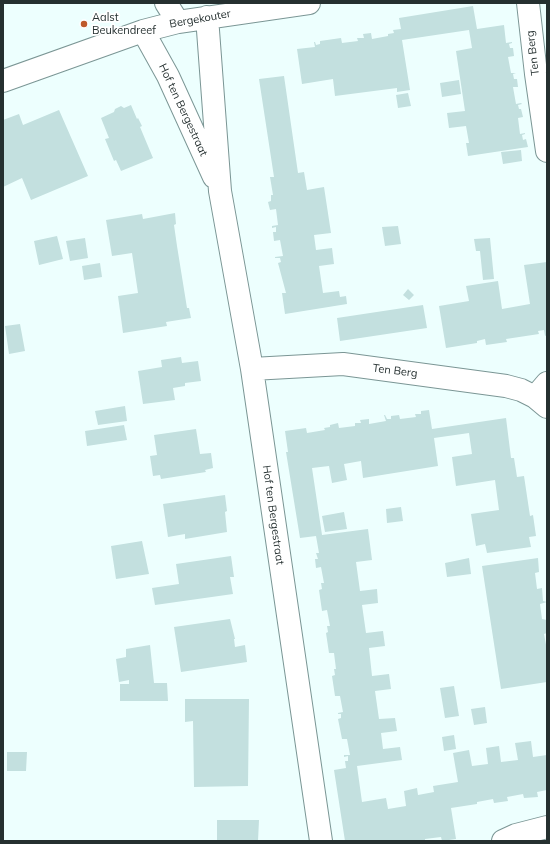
<!DOCTYPE html>
<html>
<head>
<meta charset="utf-8">
<style>
  body { margin:0 }
  #map { position:relative; width:550px; height:844px; overflow:hidden; background:#edfffe; font-family:Mulish,sans-serif }
  canvas { display:block }
  .frame { position:absolute; inset:0; border:4px solid #253030; pointer-events:none }
</style>
</head>
<body>
<div id="map">
<canvas width="550" height="844"></canvas>
<div class="frame"></div>
</div>
<script>
const ctx = document.querySelector('canvas').getContext('2d');
ctx.lineJoin = 'round';
function fill(path, color) {
  ctx.fillStyle = color;
  ctx.fill(path, 'evenodd');
}
function poly(rows) {
  const path = new Path2D();
  for (const r of rows) {
    path.moveTo(r[0], r[1]);
    for (let i = 2; i < r.length; i += 2) path.lineTo(r[i], r[i + 1]);
  }
  return path;
}
function trace(path, color, width, dash) {
  ctx.strokeStyle = color;
  ctx.lineWidth = width;
  ctx.lineCap = dash ? 'butt' : 'round';
  ctx.setLineDash(dash || []);
  ctx.stroke(path);
}
function write(font, color, halo, rows, align = 'center') {
  ctx.font = font + ' Mulish,sans-serif';
  ctx.lineWidth = 3.5;
  ctx.setLineDash([]);
  ctx.textBaseline = 'middle';
  ctx.strokeStyle = halo;
  ctx.fillStyle = color;
  for (const [text, x, y, turn = 0] of rows) {
    ctx.save();
    ctx.translate(x, y);
    ctx.rotate((+turn || 0) * Math.PI / 180);
    ctx.textAlign = isNaN(turn) ? turn : align;
    if (halo) ctx.strokeText(text, 0, 0);
    ctx.fillText(text, 0, 0);
    ctx.restore();
  }
}
const building = poly([
  [473,6,477,29,504,25,506,43,512,42,512,43,509,44,510,48,513,48,514,56,508,57,511,73,516,73,513,74,514,79,517,79,518,87,513,87,516,104,521,103,522,104,518,105,519,109,521,109,523,117,518,118,520,134,525,133,525,134,522,135,523,140,526,139,528,147,468,156,466,143,469,143,466,126,449,128,447,113,465,111,456,51,472,48,469,30,402,40,410,90,397,92,397,88,335,96,333,79,302,84,297,49,315,47,314,42,315,42,316,45,320,44,320,41,341,38,342,43,358,41,357,38,364,38,363,34,371,33,372,39,388,36,388,34,394,33,393,30,401,29,399,18],
  [284,76,298,173,304,172,307,190,324,187,331,233,314,235,316,250,332,248,334,264,319,266,323,293,339,291,340,297,346,296,347,304,285,314,282,293,286,293,278,263,281,262,280,258,275,258,275,257,283,256,280,240,274,241,273,232,276,232,276,227,272,228,272,226,278,225,276,209,270,210,268,202,271,201,271,195,273,195,270,177,274,177,259,79],
  [459,80,461,94,442,97,440,83],
  [408,93,411,106,398,108,396,95],
  [131,105,137,119,138,118,142,126,140,127,153,158,121,171,116,160,114,161,105,139,109,138,101,118,114,112,115,109,121,106,124,108],
  [59,110,88,176,31,200,22,178,3,187,3,120,19,114,23,125],
  [521,150,522,161,503,164,501,152],
  [175,213,176,224,174,225,177,246,187,308,189,308,191,318,166,322,167,326,123,333,118,296,138,293,132,253,112,256,106,220,142,214,143,219],
  [398,226,401,244,385,246,382,227],
  [57,236,63,259,39,265,34,241],
  [85,238,88,258,70,261,66,241],
  [490,238,494,279,483,280,480,251,476,251,474,239],
  [547,262,547,335,545,336,544,330,538,331,539,334,506,339,507,342,486,345,485,339,477,341,477,343,446,348,439,306,469,301,466,286,498,281,502,309,530,304,524,265],
  [100,263,102,277,84,280,82,266],
  [408,289,414,295,409,300,403,295],
  [423,305,427,328,340,341,337,318],
  [20,324,25,351,9,354,5,326],
  [181,357,182,363,198,361,201,381,185,383,185,386,173,388,175,400,143,404,138,371,162,367,161,360],
  [125,406,127,421,98,425,95,411],
  [429,410,432,429,506,418,511,458,514,458,517,477,524,476,530,516,533,515,536,536,529,537,531,547,487,553,485,544,476,546,471,514,499,510,495,480,456,486,452,457,472,454,469,433,434,438,438,466,363,478,361,461,344,464,347,480,332,483,329,466,312,468,322,535,368,529,372,560,356,562,360,591,377,589,378,603,362,605,366,633,383,631,385,646,369,648,372,676,389,674,391,689,375,691,379,719,395,718,397,731,381,733,383,749,400,747,402,760,357,766,362,802,386,798,388,809,406,806,404,791,417,788,418,795,434,792,433,786,458,782,453,753,469,750,472,766,488,764,486,748,499,746,501,762,518,760,515,743,531,741,533,757,547,755,547,790,537,792,538,797,524,798,523,794,507,797,508,801,494,803,493,799,477,802,477,804,451,808,456,839,442,841,441,837,425,839,425,841,345,841,334,770,346,768,345,761,348,761,348,756,344,757,344,755,350,755,347,739,342,739,338,719,341,718,341,714,338,714,338,713,343,712,340,696,335,696,332,676,335,675,334,669,336,669,334,653,329,653,326,633,328,632,327,626,330,626,327,610,322,611,319,590,322,589,321,583,324,583,321,567,316,568,315,559,318,559,316,553,319,553,316,536,300,538,286,452,288,452,285,431,306,428,307,433,325,430,324,428,330,427,330,425,338,423,339,428,355,426,355,423,361,423,360,420,369,419,369,424,386,421,384,415,385,415,387,419,391,419,391,416,399,415,400,419,416,417,415,414,421,414,421,411],
  [124,425,127,440,87,446,85,431],
  [196,429,200,454,211,453,213,468,205,470,206,472,161,479,160,475,153,476,150,456,157,455,154,435],
  [225,495,227,511,225,512,227,532,185,539,185,534,168,537,163,504],
  [401,507,403,521,387,523,386,509],
  [344,512,347,529,325,532,322,516],
  [142,541,149,574,116,579,111,546],
  [231,556,234,577,230,577,233,594,155,605,152,588,179,584,176,564],
  [469,558,471,574,447,577,445,563],
  [538,558,539,572,535,573,537,589,542,588,543,601,547,602,540,604,542,619,547,620,547,633,544,634,547,650,547,682,501,689,482,566],
  [230,619,235,639,234,639,235,647,245,645,247,662,181,672,174,627],
  [150,645,154,683,167,683,168,701,120,701,120,684,129,684,129,680,119,682,116,659,126,657,126,649],
  [454,686,459,716,445,718,440,688],
  [185,699,249,699,248,786,194,787,193,721,185,722],
  [485,707,487,723,474,725,471,709],
  [454,735,456,749,444,751,442,737],
  [7,752,27,752,26,771,7,771],
  [217,820,259,820,258,841,217,841]
]);
const street = poly([
  [166,3,178,22],
  [528,3,536,74,547,151],
  [207,17,220,191,252,369,321,841],
  [143,31,168,76,214,177],
  [3,81,143,31,178,22,309,3],
  [252,369,343,364,506,386,521,390,535,397,547,407],
  [535,397,547,383],
  [503,841,516,835,547,827]
]);
const markers = [
  [84,24,4,"#be592a"]
];
const poiNames = [
  ["Aalst",92,18],
  ["Beukendreef",92,31]
];
const streetNames = [
  ["Bergekouter",200,19,-10],
  ["Ten Berg",533,53,-97],
  ["Hof ten Bergestraat",183,110,65],
  ["Ten Berg",395,371,7],
  ["Hof ten Bergestraat",273,515,82]
];
fill(building, '#c3e0df');
trace(street, '#7b9695', 24);
trace(street, '#fff', 22);
for (const [x, y, r, color] of markers) {
  const dot = new Path2D();
  dot.arc(x, y, r, 0, 2 * Math.PI);
  ctx.fillStyle = color;
  ctx.fill(dot);
  trace(dot, '#fff', 1.5);
}
write('11px', '#253030', '#fff', poiNames, 'left');
write('11px', '#253030', '#fff', streetNames);
</script>
</body>
</html>
